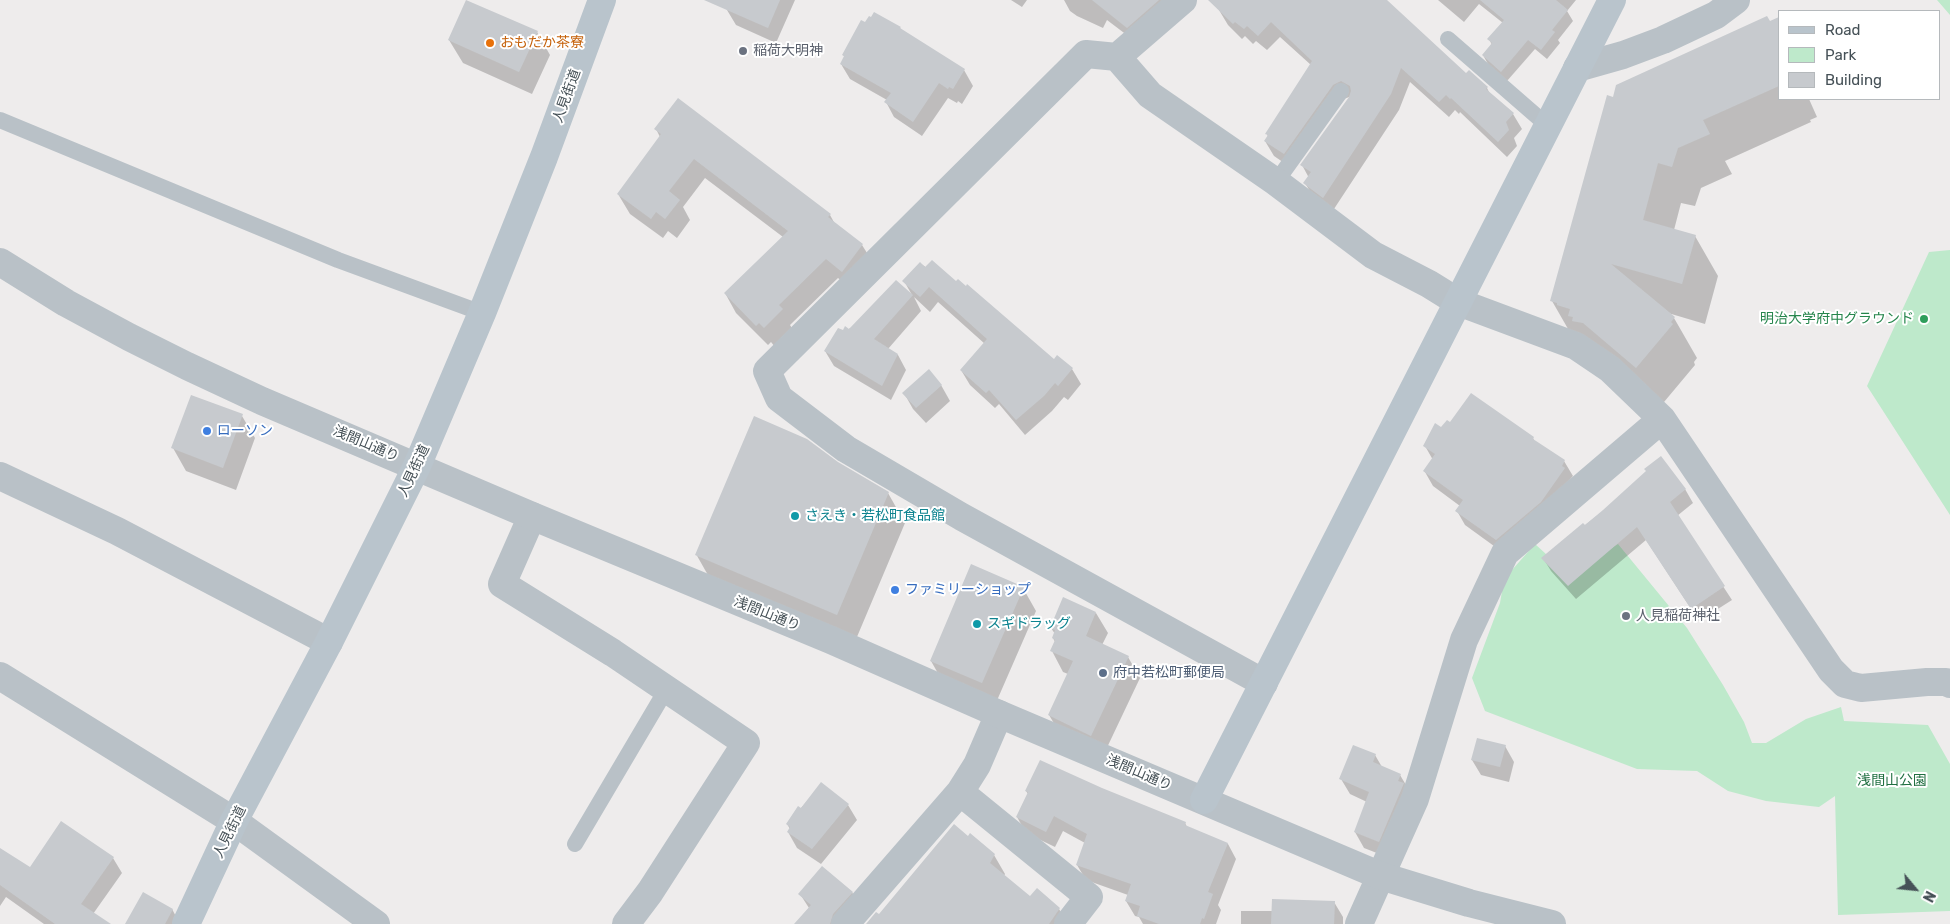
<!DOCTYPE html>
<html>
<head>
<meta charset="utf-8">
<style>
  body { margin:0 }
  #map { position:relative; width:1950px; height:924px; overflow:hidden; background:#eeecec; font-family:Rubik,sans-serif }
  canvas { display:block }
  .legend { position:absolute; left:1778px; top:10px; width:162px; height:90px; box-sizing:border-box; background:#fff; border:1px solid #b5b9bc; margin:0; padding:6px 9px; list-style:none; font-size:15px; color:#465157 }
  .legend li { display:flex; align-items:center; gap:10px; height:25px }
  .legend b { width:25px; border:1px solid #b5b9bc }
  .north { position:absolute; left:1890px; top:864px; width:50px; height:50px; -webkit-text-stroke:4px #fff; paint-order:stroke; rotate:118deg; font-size:14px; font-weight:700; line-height:20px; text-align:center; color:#465157 }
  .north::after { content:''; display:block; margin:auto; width:18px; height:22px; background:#465157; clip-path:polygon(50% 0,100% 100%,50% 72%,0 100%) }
</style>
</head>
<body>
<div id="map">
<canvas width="1950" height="924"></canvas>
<ul class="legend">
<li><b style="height:6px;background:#b9c4cc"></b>Road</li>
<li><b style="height:14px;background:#bee9cb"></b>Park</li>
<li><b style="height:14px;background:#c7cace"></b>Building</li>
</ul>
<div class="north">N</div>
</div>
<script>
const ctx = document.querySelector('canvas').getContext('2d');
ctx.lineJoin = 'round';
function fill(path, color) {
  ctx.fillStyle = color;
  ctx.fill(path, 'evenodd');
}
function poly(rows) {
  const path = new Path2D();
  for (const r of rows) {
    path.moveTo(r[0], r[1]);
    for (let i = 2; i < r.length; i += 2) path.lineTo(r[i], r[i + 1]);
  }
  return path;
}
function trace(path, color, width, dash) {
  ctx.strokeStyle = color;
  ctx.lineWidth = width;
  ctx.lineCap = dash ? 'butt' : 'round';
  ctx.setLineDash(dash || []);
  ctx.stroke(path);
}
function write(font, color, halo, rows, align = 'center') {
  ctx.font = font + ' Rubik,"Noto Sans JP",sans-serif';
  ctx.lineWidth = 4;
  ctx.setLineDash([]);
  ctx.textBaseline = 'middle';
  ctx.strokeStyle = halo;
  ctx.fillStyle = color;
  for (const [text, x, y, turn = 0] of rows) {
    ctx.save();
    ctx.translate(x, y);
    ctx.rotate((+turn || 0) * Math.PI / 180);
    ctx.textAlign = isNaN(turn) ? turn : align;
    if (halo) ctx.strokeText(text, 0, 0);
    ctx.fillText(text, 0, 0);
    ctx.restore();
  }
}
const green = poly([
  [1937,0,1950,0,1950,15],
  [1950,250,1950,515,1867,386,1929,252],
  [1535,544,1568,574,1618,544,1687,628,1723,685,1744,722,1752,743,1766,743,1806,719,1841,707,1844,721,1928,725,1950,764,1950,911,1838,915,1835,796,1819,807,1766,801,1728,791,1697,771,1637,769,1485,711,1472,678,1500,603,1504,579]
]);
const shadow = poly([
  [721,0,795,0,776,43,736,25],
  [1011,0,1027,0,1022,7],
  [1064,0,1191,0,1136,42,1107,20,1103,28,1077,16,1070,11],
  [1230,0,1385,0,1466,75,1487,88,1490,94,1513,114,1522,129,1514,138,1517,146,1507,157,1460,112,1459,114,1455,110,1449,117,1410,82,1399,110,1332,212,1314,198,1305,183,1309,178,1302,165,1352,96,1341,100,1293,169,1274,156,1265,141,1268,137,1267,134,1311,65,1280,37,1267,50,1256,41,1253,44,1245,36,1242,39,1228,25,1219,10],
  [1438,0,1576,0,1567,11,1573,21,1558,40,1560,43,1547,59,1535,49,1507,81,1489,66,1483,55,1492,45,1489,39,1503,23,1479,4,1464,22],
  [1779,18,1779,99,1809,99,1817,117,1810,120,1811,122,1725,161,1732,174,1701,188,1695,206,1681,203,1674,230,1695,236,1718,276,1705,324,1668,313,1674,318,1697,358,1694,362,1695,365,1659,408,1575,341,1552,301,1613,99],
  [900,28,901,30,964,70,973,86,962,104,958,101,957,103,948,98,922,136,894,117,886,102,887,100,850,79,841,64,845,57,843,55],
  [537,32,550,55,532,94,463,63,449,40],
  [656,129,830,215,835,224,862,245,874,264,854,291,838,278,790,325,793,330,775,347,771,342,768,345,736,313,725,293,783,237,705,178,683,207,690,220,677,238,668,231,663,238,630,214,618,194,660,137],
  [920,263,1054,361,1057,357,1072,369,1081,384,1068,400,1064,397,1052,411,1025,435,999,404,995,408,970,385,961,370,985,344,938,302,930,312,914,297,921,311,888,349,898,355,906,370,891,400,834,366,825,351,843,332,912,295,904,281],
  [941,385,950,401,926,423,913,409,904,393],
  [242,416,255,438,236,490,186,471,173,448],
  [1442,429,1533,438,1535,442,1564,461,1573,476,1505,554,1465,525,1457,511,1460,506,1433,486,1425,472,1433,460,1425,446],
  [837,463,888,493,905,523,854,644,713,584,696,554],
  [1685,489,1693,503,1677,516,1732,600,1699,621,1646,540,1576,599,1551,571,1543,558,1603,511],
  [1023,588,1036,611,995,705,944,684,931,661],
  [1096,613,1108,633,1102,645,1128,657,1140,678,1103,756,1061,735,1049,715,1068,674,1063,672,1052,651,1055,642,1053,638,1055,634,1051,628],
  [1505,746,1514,762,1509,782,1481,775,1472,760],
  [1375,755,1382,767,1400,775,1409,790,1387,857,1364,848,1355,832,1367,802,1350,794,1341,779],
  [822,784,848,805,857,820,821,864,797,848,788,832,790,829,787,824],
  [1102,790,1185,823,1187,827,1228,844,1236,859,1218,905,1221,910,1216,924,1143,924,1139,917,1135,916,1126,901,1128,895,1086,880,1077,865,1085,843,1063,831,1055,847,1026,833,1017,817,1028,794,1026,791],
  [0,849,30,869,113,858,122,873,93,914,109,924,44,924,6,897,0,906],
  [994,855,1005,874,1004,876,1030,898,1037,890,1059,909,1068,924,876,924],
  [852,892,858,903,839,924,795,924,809,908,800,894],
  [1334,902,1343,917,1343,924,1241,924,1241,911,1273,911],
  [172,909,180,924,127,924]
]);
const building = poly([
  [466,0,538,31,519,72,448,40],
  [704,0,780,0,768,28],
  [1092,0,1159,0,1127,28],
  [1208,0,1387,0,1466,73,1469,70,1488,87,1486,89,1514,113,1506,122,1509,130,1498,142,1451,98,1450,99,1446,95,1439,102,1401,68,1391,94,1323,198,1303,183,1311,172,1300,165,1349,97,1351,91,1350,86,1341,81,1333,85,1284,154,1264,141,1268,135,1265,134,1312,61,1271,22,1258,36,1247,26,1244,29,1235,22,1233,24],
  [1480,0,1556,0,1568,10,1552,30,1555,32,1541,50,1528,40,1501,72,1482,55,1492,43,1487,39,1504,20],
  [874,12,901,27,900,28,965,69,953,89,949,87,948,89,939,83,913,122,884,102,891,93,840,64,844,56,842,55,861,20,865,22,869,16,871,17],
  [1767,16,1770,21,1779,17,1779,86,1703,120,1710,134,1678,148,1672,167,1658,163,1643,220,1696,235,1682,284,1611,264,1675,317,1671,322,1673,324,1636,368,1583,323,1572,321,1573,317,1568,316,1570,309,1557,305,1557,303,1550,301,1607,95,1613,97,1616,85],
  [678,98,831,214,828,217,863,244,842,272,826,259,779,305,783,309,764,328,759,323,756,326,724,293,788,231,694,159,669,191,680,200,665,219,656,212,651,219,617,194,661,134,654,129],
  [932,260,956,281,958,279,966,286,967,284,1054,359,1057,355,1073,368,1058,386,1055,383,1044,396,1016,420,989,390,986,393,960,370,987,339,929,287,920,297,902,281,920,262,925,267],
  [896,280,913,295,874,339,898,354,882,386,824,351,838,328,843,330,845,326,849,329],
  [929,369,942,385,916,408,902,393],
  [1471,393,1534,437,1533,439,1565,460,1562,466,1565,468,1541,502,1496,540,1455,511,1463,500,1423,471,1435,454,1423,446,1435,423,1441,427,1447,420,1450,422],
  [191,395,243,414,223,468,171,448],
  [754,416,807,439,838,462,889,492,837,615,695,555],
  [1661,456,1686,489,1670,502,1725,586,1691,609,1637,527,1568,586,1541,558,1583,523,1585,525,1603,510,1646,471,1644,469],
  [971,564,1024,587,982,683,930,661],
  [1063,597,1096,612,1086,636,1129,656,1091,736,1048,715,1073,661,1050,651,1055,640,1052,638,1055,630,1050,628],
  [1477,738,1506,745,1500,767,1471,760],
  [1353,745,1376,754,1373,762,1401,774,1398,781,1404,783,1379,842,1354,832,1369,792,1339,779],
  [1040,760,1102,788,1186,822,1185,825,1228,843,1208,892,1213,894,1204,919,1202,918,1200,924,1159,924,1137,916,1140,906,1125,901,1131,884,1076,865,1087,834,1054,816,1046,832,1016,817,1028,792,1025,791],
  [821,782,849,804,812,849,787,832,790,827,786,824,798,806,801,808],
  [61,821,114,857,81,904,111,924,55,924,0,885,0,848,30,867],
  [954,824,968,836,970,833,995,854,990,863,1030,896,1037,888,1060,908,1049,924,866,924,876,912,879,914],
  [822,866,853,892,833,914,830,924,794,924,811,905,798,894],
  [143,892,173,909,165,924,125,924],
  [1272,899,1335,901,1334,924,1271,924]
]);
const service = poly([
  [1448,39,1548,126],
  [0,120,338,260,482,313],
  [1276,182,1341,91],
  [575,844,666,690]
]);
const minor = poly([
  [1183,0,1117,57,1086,54,767,371,779,398,846,449,962,517,1264,683],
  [1117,57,1150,95,1276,182,1373,255,1429,284,1458,302,1576,346,1610,369,1662,419,1831,670,1845,684,1861,688,1927,682,1946,682,1950,684],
  [1577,68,1623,55,1663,40,1716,15,1736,0],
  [0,476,117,531,329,642],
  [532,516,502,584,613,653,746,743,650,892,626,924],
  [0,676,234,821,376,924],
  [960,792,1089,897,1068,924],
  [845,924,960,792,977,765,999,714],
  [1359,924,1415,799,1464,640,1505,553,1662,419]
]);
const tertiary = poly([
  [0,262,66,303,129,337,187,366,262,401,532,516,831,640,999,714,1381,876,1469,903,1552,924]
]);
const secondary = poly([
  [1204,800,1612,0],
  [186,924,234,821,329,642,417,466,482,313,544,157,602,0]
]);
const markers = [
  [490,43,5,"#e8710a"],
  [743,51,5,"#6b7280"],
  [1924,319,5,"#2e9e5b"],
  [207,431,5,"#3f7fe0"],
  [795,516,5,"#0f9aa8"],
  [895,590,5,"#3f7fe0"],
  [1626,616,5,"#6b7280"],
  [977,624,5,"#0f9aa8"],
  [1103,673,5,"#5c6f8a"]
];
const foodNames = [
  ["おもだか茶寮",500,43]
];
const worshipNames = [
  ["稲荷大明神",753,51],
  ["人見稲荷神社",1636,616]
];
const streetNames = [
  ["人見街道",567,96,-70],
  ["浅間山通り",366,444,23],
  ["人見街道",414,471,-65],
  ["浅間山通り",767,614,22],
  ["浅間山通り",1139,773,23],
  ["人見街道",230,832,-64]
];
const leisureNames = [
  ["明治大学府中グラウンド",1914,319]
];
const shopNames = [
  ["ローソン",217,431],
  ["ファミリーショップ",905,590]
];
const cultureNames = [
  ["さえき・若松町食品館",805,516],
  ["スギドラッグ",987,624]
];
const serviceNames = [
  ["府中若松町郵便局",1113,673]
];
const parkNames = [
  ["浅間山公園",1892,781]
];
fill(green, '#bee9cb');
fill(shadow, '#0003');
fill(building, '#c7cace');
trace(service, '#b9c1c7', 16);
trace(minor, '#b9c1c7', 28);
trace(tertiary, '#b9c1c7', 28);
trace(secondary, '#b9c4cc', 28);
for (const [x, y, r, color] of markers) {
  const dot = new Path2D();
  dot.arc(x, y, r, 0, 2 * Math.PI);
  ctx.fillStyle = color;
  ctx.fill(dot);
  trace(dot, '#fff', 2);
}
write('14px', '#c56008', '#fff', foodNames, 'left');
write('14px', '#5b616d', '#fff', worshipNames, 'left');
write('14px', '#465157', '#fff', streetNames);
write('14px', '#27864d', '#fff', leisureNames, 'right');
write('14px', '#366cbe', '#fff', shopNames, 'left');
write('14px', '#0d838f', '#fff', cultureNames, 'left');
write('14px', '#4e5e75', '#fff', serviceNames, 'left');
write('14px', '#206f41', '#fff', parkNames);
</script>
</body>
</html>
